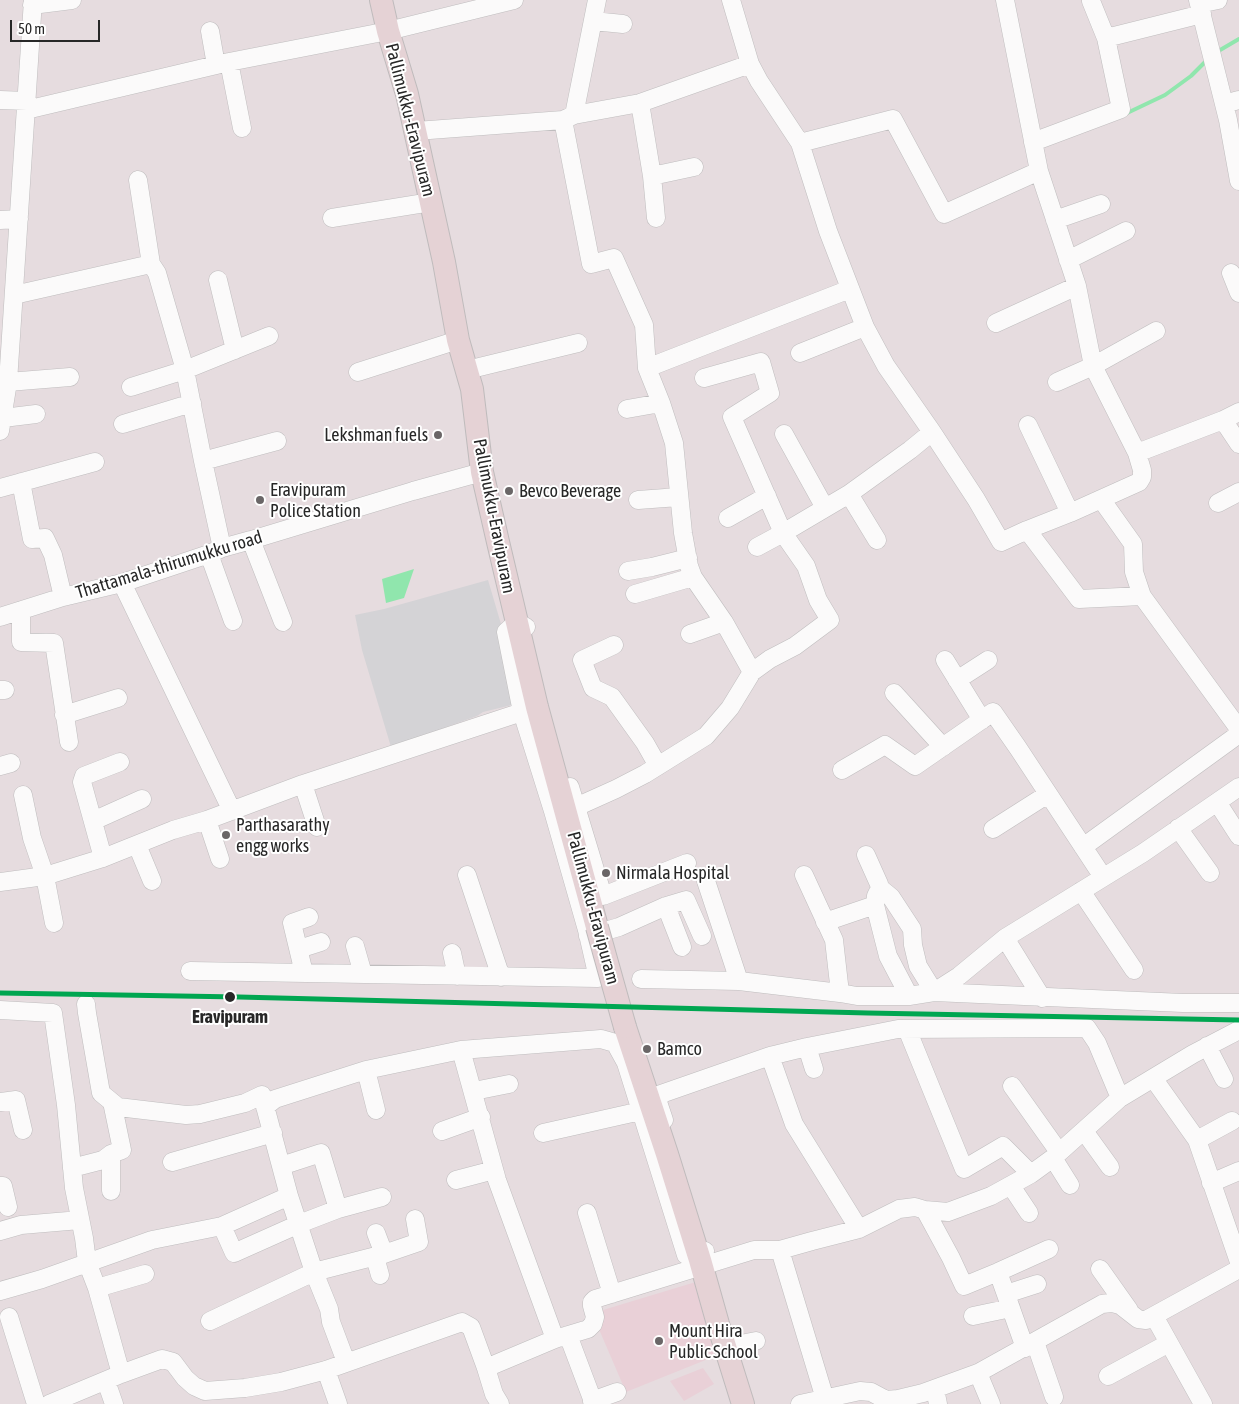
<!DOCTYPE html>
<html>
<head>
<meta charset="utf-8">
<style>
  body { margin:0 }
  #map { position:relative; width:1239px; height:1404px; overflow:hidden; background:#e6dcdf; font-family:"Asap Condensed",sans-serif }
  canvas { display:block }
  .scale { position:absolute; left:10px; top:20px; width:90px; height:22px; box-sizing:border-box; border:2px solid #272727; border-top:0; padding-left:6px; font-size:15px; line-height:18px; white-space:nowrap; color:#272727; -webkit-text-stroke:4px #fff; paint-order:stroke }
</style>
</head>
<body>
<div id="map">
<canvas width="1239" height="1404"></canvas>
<div class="scale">50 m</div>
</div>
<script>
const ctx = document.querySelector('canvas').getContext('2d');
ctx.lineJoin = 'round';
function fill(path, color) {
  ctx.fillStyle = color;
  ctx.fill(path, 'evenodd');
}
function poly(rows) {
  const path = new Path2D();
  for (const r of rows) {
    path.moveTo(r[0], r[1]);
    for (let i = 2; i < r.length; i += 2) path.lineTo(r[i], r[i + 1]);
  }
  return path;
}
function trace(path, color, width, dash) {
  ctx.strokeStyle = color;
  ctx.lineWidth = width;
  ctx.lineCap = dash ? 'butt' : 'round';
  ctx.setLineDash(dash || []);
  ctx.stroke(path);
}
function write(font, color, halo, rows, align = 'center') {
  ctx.font = font + ' "Asap Condensed",sans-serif';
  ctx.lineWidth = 4;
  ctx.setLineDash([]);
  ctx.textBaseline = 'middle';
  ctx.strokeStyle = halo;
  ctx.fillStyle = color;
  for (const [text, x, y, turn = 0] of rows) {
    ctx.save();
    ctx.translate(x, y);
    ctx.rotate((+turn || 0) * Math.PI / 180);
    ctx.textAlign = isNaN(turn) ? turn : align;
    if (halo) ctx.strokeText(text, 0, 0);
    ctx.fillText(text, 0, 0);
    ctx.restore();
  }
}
const industrial = poly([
  [488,580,524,702,483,712,477,716,391,747,362,650,355,615,384,609]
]);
const education = poly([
  [699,1281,718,1355,626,1392,598,1327,603,1310],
  [703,1368,714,1384,684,1401,670,1381]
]);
const water = poly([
  [414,569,404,598,386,603,382,579]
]);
const stream = poly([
  [1215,53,1239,39],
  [1125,114,1165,95,1191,76,1208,59]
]);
const minor = poly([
  [731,0,750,64],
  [1005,0,1039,171,1077,286,1093,366,1137,453,1223,420,1239,412],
  [1198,0,1228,120,1239,181],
  [1091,1,1106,38],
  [1199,4,1218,0],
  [32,5,72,0],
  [593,21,623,24],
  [210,31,216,65],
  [229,62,242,128],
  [0,100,27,101],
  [640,103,652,176,656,218],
  [1224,104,1239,100],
  [26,110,229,62,388,31,514,0],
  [574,115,597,0],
  [563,120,591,264,614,258,644,325,647,368,661,403,674,443,683,533,689,566,693,577,724,622,752,672],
  [416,131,563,120,574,115,640,103,750,64,759,81,800,143,893,119,944,214,1039,171],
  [1033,142,1121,109,1106,38,1202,14],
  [800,143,828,231,865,327,886,366,932,432],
  [652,176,694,167],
  [138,180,151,264],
  [332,218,431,202],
  [0,220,19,219],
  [1055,220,1101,204],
  [1068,260,1126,231],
  [1231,273,1239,293],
  [218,280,235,350],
  [14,295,151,264,157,273,185,370,203,461,222,548],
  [996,323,1077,286],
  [800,353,865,327],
  [647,368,850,289],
  [467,370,578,343],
  [358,372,458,340],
  [704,378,761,362,770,393,732,417,783,533,757,547],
  [8,382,70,377],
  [1057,382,1093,366,1156,331],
  [131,387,185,370,269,336],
  [627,409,661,403],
  [3,418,36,414],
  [1223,420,1239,444],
  [123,424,192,403],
  [1028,425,1070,513],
  [0,431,8,382,33,0],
  [784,434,825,508],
  [203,461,277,441],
  [21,482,32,539,45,538,53,555,63,597],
  [0,488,95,462],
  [849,494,877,540],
  [1101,499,1133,544,1134,572,1142,596,1239,729],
  [638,500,679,497],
  [1218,503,1239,492],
  [728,518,767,496],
  [1027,530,1079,599,1142,596],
  [251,540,283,622],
  [209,554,233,621],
  [628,571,652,567,688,558],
  [122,583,232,811],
  [635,594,693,577],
  [21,610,21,642,54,643,69,742],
  [0,617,63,597,122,583,209,554,222,548,251,540,413,491,482,472],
  [690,634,724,622],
  [614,645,582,660,593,688,612,697,645,743,658,766],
  [945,660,982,720],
  [957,680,988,660],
  [0,690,5,690],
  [894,693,943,747],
  [64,715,118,698],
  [0,766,11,763],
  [842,770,885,745,915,766,993,712,1018,748,1103,877],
  [303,784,317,827],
  [570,787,603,896,687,863],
  [23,795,32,838,45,876,54,923],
  [1217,802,1239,836],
  [576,807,616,789,645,774,706,736,730,708,752,672,770,659,795,646,830,620,818,600,806,566,783,533,849,494,910,450,932,432,976,499,1001,542,1027,530,1070,513,1139,482,1142,477,1142,470,1137,453],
  [207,820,220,859],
  [93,821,142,799],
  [1178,828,1210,873],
  [993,829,1048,794],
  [137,845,152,881],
  [1083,847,1239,734],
  [866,855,879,884,880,888,876,896,875,905,888,956,909,996],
  [103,858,82,782,84,776,120,762],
  [467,875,501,977],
  [804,875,834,940,840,993],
  [706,881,739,981],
  [0,882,45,876,103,858,173,830,207,820,303,784,522,712],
  [880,888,891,897,912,929,913,945,918,966,934,992,959,976,1005,938,1143,853,1239,787],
  [1081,891,1134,970],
  [666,906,682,947],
  [825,922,875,905],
  [588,936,619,927,666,906,686,900,702,936],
  [1005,938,1042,998],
  [355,946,363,974],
  [299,949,321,942],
  [452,953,457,976],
  [190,971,598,978,587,930,553,811,522,712,506,632,517,622,526,627],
  [304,973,292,923,309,917],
  [641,979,739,981,840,993,857,996,909,996,934,992,1183,1003,1239,1003],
  [86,1004,87,1013,101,1093,118,1107,186,1115,200,1114,245,1103,262,1095,289,1196,314,1272,329,1309,331,1322,346,1362],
  [0,1010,53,1013,66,1105,74,1188,84,1238,87,1262,97,1288,121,1374],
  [907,1029,964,1169,1003,1146,1031,1174],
  [1207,1046,1224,1079],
  [807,1047,770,1056,794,1124,859,1229],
  [461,1050,497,1180,555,1339],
  [814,1069,807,1047,898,1029,1087,1028,1097,1043,1120,1098],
  [366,1070,376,1110],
  [1153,1078,1197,1140,1239,1262],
  [1012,1086,1059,1152],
  [474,1091,509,1084],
  [0,1102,16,1100,23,1130],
  [265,1107,275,1099,366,1070,461,1050,601,1039,615,1043,626,1063,686,1255,700,1260,705,1251],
  [664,1120,658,1102,661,1094,770,1056],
  [442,1131,481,1117],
  [1084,1131,1110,1167],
  [543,1133,641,1111],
  [1197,1140,1232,1121],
  [1053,1158,1070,1185],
  [172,1162,273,1133],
  [281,1166,321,1153,338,1209,382,1197],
  [72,1168,103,1160,111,1154,122,1150,112,1102],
  [456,1180,494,1170],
  [1211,1183,1239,1171],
  [0,1186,3,1186,8,1207],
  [1011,1186,1029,1213],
  [111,1191,111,1154],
  [925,1210,951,1258,964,1286,998,1272],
  [587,1213,612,1294],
  [222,1226,234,1253,299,1224,338,1209],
  [0,1231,21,1225,80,1220],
  [376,1233,384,1254],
  [780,1250,825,1399],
  [375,1257,380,1275],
  [1100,1269,1129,1310],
  [97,1288,145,1274],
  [0,1291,42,1279,152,1240,222,1226,289,1196],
  [1006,1294,1037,1284],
  [973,1316,1011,1308],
  [1154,1316,1203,1404],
  [9,1317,36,1404],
  [210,1321,314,1272,384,1254,419,1242,415,1219],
  [568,1335,594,1404],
  [1035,1342,1054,1397],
  [725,1347,756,1341],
  [1025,1348,998,1272,1049,1249],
  [486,1368,494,1394,500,1404],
  [326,1370,338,1404],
  [978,1373,991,1404],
  [1108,1376,1169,1343],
  [106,1381,114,1404],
  [935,1389,938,1404],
  [592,1401,617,1392],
  [49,1404,121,1374,162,1359,173,1362,185,1378,194,1386,205,1391,245,1388,281,1382,326,1370,462,1322,471,1327,486,1368,555,1339,588,1329,593,1324,595,1317,592,1306,592,1302,595,1299,754,1250,780,1250,812,1241,859,1229,899,1209,915,1207,925,1210,948,1212,991,1196,1031,1174,1053,1158,1120,1098,1193,1054,1239,1030],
  [800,1404,860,1391,871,1392,886,1400,898,1399,923,1393,978,1373,1102,1304,1112,1303,1120,1305,1138,1319,1146,1320,1239,1269]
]);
const major = poly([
  [381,0,388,31,407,94,444,262,458,340,472,389,482,472,498,542,537,707,597,927],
  [625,1027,667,1154,700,1260,718,1324,743,1404]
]);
const majorBridge = poly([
  [597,927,625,1027]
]);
const rail1 = poly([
  [0,993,239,997,868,1013,1239,1020]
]);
const markers = [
  [438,435,5,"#6a6667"],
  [509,491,5,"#6a6667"],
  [260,500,5,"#6a6667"],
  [226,835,5,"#6a6667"],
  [606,873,5,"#6a6667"],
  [230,997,6,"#272727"],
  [647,1049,5,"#6a6667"],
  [659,1341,5,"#6a6667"]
];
const streetNames = [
  ["Pallimukku-Eravipuram",410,120,76],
  ["Pallimukku-Eravipuram",494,516,79],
  ["Thattamala-thirumukku road",169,565,-17],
  ["Pallimukku-Eravipuram",593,908,75]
];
const poiNames = [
  ["Lekshman fuels",428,435,"right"],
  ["Eravipuram",270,490],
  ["Police Station",270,511],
  ["Bevco Beverage",519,491],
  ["Parthasarathy",236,825],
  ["engg works",236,846],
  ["Nirmala Hospital",616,873],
  ["Bamco",657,1049],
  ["Mount Hira",669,1331],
  ["Public School",669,1352]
];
const stopNames = [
  ["Eravipuram",230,1017]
];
fill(industrial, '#d4d3d6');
fill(education, '#e9d0d7');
fill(water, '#90e6ad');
trace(stream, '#90e6ad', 4);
trace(minor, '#bfbdbe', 19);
trace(major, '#bfbbbc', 24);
trace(minor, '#fbfafa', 18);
trace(major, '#e5d2d5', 22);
trace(majorBridge, '#bfbbbc', 24, []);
trace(majorBridge, '#e5d2d5', 22);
trace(rail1, '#00a651', 5);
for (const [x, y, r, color] of markers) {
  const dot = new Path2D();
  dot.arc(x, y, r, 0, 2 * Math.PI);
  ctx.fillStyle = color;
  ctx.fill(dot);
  trace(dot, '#fff', 2);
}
write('18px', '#272727', '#fff', streetNames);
write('18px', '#272727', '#fff', poiNames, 'left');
write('bold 18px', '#272727', '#fff', stopNames);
</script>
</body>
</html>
